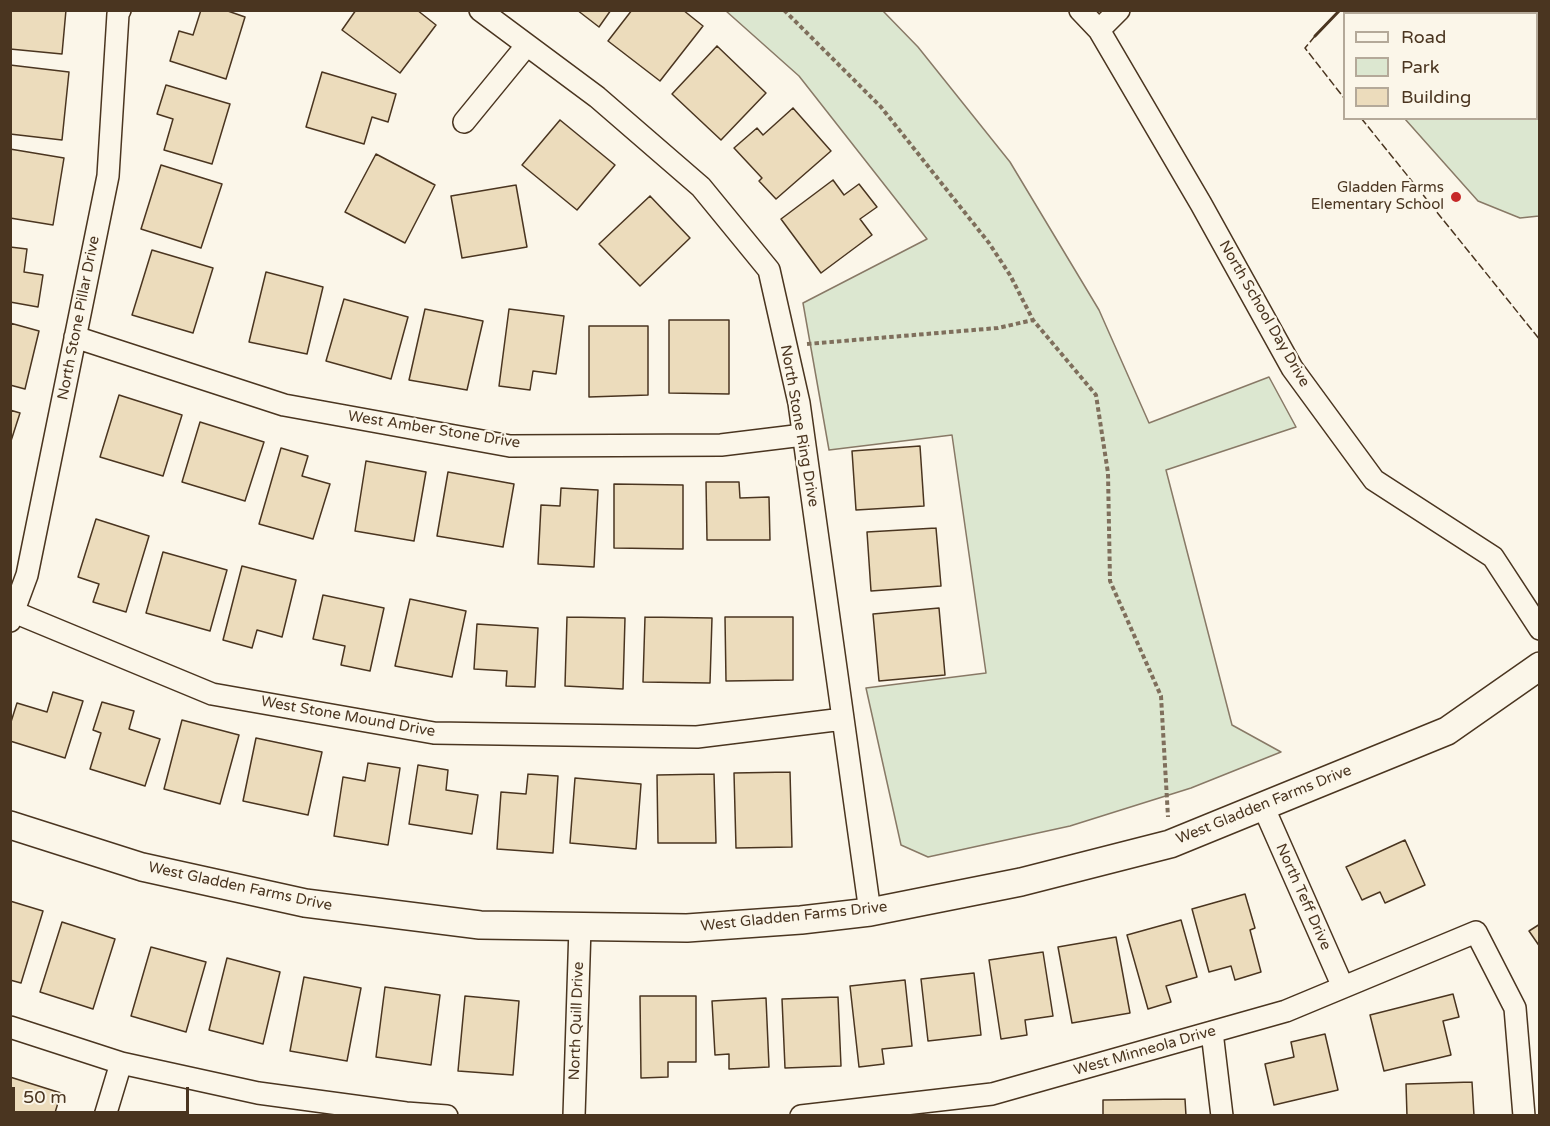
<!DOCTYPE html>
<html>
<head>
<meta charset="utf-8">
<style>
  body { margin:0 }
  #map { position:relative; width:1550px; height:1126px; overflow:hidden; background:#fbf6e9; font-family:"Varela Round",sans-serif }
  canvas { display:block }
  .frame { position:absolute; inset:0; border:12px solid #4a3520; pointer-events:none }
  .legend { position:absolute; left:1343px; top:12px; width:195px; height:108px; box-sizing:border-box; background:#fbf6e9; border:2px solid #b4a999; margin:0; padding:8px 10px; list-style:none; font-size:18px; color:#4a3520 }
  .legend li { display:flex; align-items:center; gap:12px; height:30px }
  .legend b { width:30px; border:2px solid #b4a999 }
  .scale { position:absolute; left:12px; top:1087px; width:177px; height:27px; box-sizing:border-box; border:3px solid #4a3520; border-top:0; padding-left:8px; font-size:18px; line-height:21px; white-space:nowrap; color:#4a3520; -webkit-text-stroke:4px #fbf6e9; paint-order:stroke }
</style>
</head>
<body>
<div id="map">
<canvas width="1550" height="1126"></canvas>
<div class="frame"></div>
<ul class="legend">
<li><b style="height:8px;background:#fbf6e9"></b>Road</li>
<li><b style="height:16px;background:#dce7d0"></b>Park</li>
<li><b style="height:16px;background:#ecdcbc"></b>Building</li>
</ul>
<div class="scale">50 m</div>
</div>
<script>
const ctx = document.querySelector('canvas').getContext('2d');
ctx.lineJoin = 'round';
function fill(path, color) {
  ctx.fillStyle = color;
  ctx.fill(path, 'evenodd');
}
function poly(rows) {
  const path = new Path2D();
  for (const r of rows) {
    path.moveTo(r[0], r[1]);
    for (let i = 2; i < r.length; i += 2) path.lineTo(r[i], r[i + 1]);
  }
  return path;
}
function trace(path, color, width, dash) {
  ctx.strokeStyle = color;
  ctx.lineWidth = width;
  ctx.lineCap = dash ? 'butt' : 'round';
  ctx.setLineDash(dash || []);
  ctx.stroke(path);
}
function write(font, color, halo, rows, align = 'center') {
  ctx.font = font + ' "Varela Round",sans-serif';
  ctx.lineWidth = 4.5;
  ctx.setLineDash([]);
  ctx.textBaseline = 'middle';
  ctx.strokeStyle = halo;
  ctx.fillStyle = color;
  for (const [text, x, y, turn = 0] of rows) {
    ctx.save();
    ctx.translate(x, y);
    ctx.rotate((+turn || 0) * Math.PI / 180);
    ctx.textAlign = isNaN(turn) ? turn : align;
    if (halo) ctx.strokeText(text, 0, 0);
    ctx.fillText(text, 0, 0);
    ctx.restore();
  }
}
const green = poly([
  [1370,10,1539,11,1539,216,1520,218,1478,201,1405,119,1536,118,1536,14,1367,13,1370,10],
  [726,11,883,11,918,47,1010,162,1099,310,1149,423,1269,377,1296,427,1166,470,1232,725,1281,752,1191,788,1070,826,928,857,901,845,866,688,986,673,952,435,829,450,803,303,927,239,799,76,726,11]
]);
const building = poly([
  [10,10,66,10,62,54,10,49,10,10],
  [201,10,225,10,245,17,226,79,170,61,179,31,193,35,201,10],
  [356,10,417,10,436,25,400,73,342,30,356,10],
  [577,10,611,10,599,27,577,10],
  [632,10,683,10,703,26,660,81,608,41,632,10],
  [717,46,766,93,721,140,672,94,717,46],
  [10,65,69,72,62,140,10,134,10,65],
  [322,72,396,94,388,122,372,117,364,144,306,127,322,72],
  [166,85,230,104,212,164,164,150,173,119,157,114,166,85],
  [793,108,831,151,776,199,759,181,762,178,734,148,757,128,763,135,793,108],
  [560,120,615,165,577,210,522,165,560,120],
  [10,149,64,158,53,225,10,218,10,149],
  [376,154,435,185,405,243,345,212,376,154],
  [161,165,222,184,201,248,141,229,161,165],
  [833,180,844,195,859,184,877,207,860,219,872,235,821,273,781,219,833,180],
  [516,185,527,247,462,258,451,196,516,185],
  [650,196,690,238,640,286,599,244,650,196],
  [10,247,27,249,24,272,43,275,38,307,10,302,10,247],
  [152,250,213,268,193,333,132,315,152,250],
  [266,272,323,287,307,354,249,342,266,272],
  [344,299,408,317,391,379,326,361,344,299],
  [425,309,483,321,467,390,409,380,425,309],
  [509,309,564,316,556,374,533,371,530,390,499,386,509,309],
  [669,320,729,320,729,394,669,393,669,320],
  [10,323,39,331,25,389,10,385,10,323],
  [589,326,648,326,648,395,589,397,589,326],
  [119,395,182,415,163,476,100,457,119,395],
  [10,410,20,413,10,444,10,410],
  [200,422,264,442,245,501,182,482,200,422],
  [920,446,924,506,856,510,852,451,920,446],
  [281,448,308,456,302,476,330,484,313,539,259,524,281,448],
  [366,461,426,472,414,541,355,531,366,461],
  [448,472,514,484,503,547,437,536,448,472],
  [706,482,739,482,740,498,769,497,770,540,707,540,706,482],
  [614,484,683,485,683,549,614,548,614,484],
  [561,488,598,490,594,567,538,564,541,505,560,506,561,488],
  [96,519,149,536,126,612,93,602,99,584,78,577,96,519],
  [936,528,941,586,871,591,867,532,936,528],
  [163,552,227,570,210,631,146,613,163,552],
  [242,566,296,580,282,637,257,630,252,648,223,640,242,566],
  [323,595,384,608,370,671,341,665,345,646,313,639,323,595],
  [410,599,466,611,452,677,395,666,410,599],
  [939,608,945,675,879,681,873,614,939,608],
  [567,617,625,618,623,689,565,686,567,617],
  [645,617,712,618,710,683,643,682,645,617],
  [725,617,793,617,793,680,726,681,725,617],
  [477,624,538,628,535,687,506,686,507,671,474,669,477,624],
  [53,692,83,701,65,758,10,741,10,725,17,703,47,712,53,692],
  [102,702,134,711,129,729,160,739,145,786,90,769,101,733,93,730,102,702],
  [182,720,239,735,220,804,164,789,182,720],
  [256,738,322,752,308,815,243,801,256,738],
  [368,763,400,768,388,845,334,836,343,777,365,781,368,763],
  [418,765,448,770,446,790,478,795,472,834,409,824,418,765],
  [790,772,792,847,736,848,734,773,790,772],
  [528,774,558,776,553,853,497,849,501,792,526,794,528,774],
  [714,774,716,843,658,843,657,775,714,774],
  [575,778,641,784,636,849,570,843,575,778],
  [1405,840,1425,885,1385,903,1380,892,1362,900,1346,867,1405,840],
  [1245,894,1255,928,1250,930,1261,972,1235,980,1231,966,1209,972,1192,909,1245,894],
  [10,901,43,911,21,983,10,980,10,901],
  [1181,920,1197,977,1166,986,1171,1002,1148,1009,1127,935,1181,920],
  [62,922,115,939,93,1009,40,992,62,922],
  [1540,924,1540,947,1529,931,1540,924],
  [1116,937,1130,1013,1072,1023,1058,947,1116,937],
  [151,947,206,962,186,1032,131,1016,151,947],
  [1043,952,1053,1016,1025,1020,1027,1035,1001,1039,989,960,1043,952],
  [227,958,280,972,263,1044,209,1030,227,958],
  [974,973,981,1035,928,1041,921,979,974,973],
  [304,977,361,988,347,1061,290,1051,304,977],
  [905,980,912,1046,882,1049,884,1064,859,1067,850,986,905,980],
  [385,987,440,995,431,1065,376,1057,385,987],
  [1453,994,1459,1017,1443,1021,1451,1055,1384,1071,1370,1015,1453,994],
  [465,996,519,1001,513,1075,458,1071,465,996],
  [640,996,696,996,696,1062,668,1062,668,1077,641,1078,640,996],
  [838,997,841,1066,785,1068,782,999,838,997],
  [766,998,769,1067,729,1069,729,1054,715,1055,712,1001,766,998],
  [1325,1034,1338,1090,1274,1105,1265,1064,1294,1057,1291,1042,1325,1034],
  [10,1077,61,1093,54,1116,10,1116,10,1077],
  [1472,1082,1474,1116,1407,1116,1406,1084,1472,1082],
  [1185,1099,1186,1116,1103,1116,1103,1100,1185,1099]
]);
const path = poly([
  [784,10,881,107,989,243,1010,275,1033,320,1096,395,1108,473,1110,581,1161,696,1168,817],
  [807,344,998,328,1033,320]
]);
const minor = poly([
  [480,10,597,97,701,187,769,270,799,403,870,912],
  [1080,10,1099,30,1201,204,1292,368,1374,480,1493,557,1540,629],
  [1099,30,1119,10],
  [464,122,527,45],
  [75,337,284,405,510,446,721,445,803,435],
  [14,612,212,694,434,733,697,737,843,719],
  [10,621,27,575,108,176,118,14,120,10],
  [1263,806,1343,987],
  [10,1027,121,1063,258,1093,406,1113,447,1116],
  [1212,1032,1222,1116],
  [105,1116,121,1063],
  [574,1116,580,927],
  [801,1116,992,1094,1286,1011,1476,932,1515,1008,1524,1116]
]);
const tertiary = poly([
  [10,825,142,867,305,903,480,925,687,928,801,920,870,912,1021,882,1170,844,1447,731,1540,666]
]);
const fence = poly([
  [1315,36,1305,48,1344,98],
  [1361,118,1540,340]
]);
const wall = poly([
  [1315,36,1340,10]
]);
const markers = [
  [1456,197,6,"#c62828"]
];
const poiNames = [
  ["Gladden Farms",1444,188],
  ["Elementary School",1444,205]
];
const streetNames = [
  ["North School Day Drive",1264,314,60],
  ["North Stone Pillar Drive",79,318,-79],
  ["North Stone Ring Drive",799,426,80],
  ["West Amber Stone Drive",434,430,9],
  ["West Stone Mound Drive",348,717,10],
  ["West Gladden Farms Drive",1264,805,-22],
  ["West Gladden Farms Drive",240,887,12],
  ["North Teff Drive",1303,897,66],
  ["West Gladden Farms Drive",794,917,-6],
  ["North Quill Drive",577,1021,-88],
  ["West Minneola Drive",1145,1051,-16]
];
fill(green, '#dce7d0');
trace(green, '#887966', 1.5);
fill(building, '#ecdcbc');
trace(building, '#4a3520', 1.5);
trace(minor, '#4a3520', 24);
trace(tertiary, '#4a3520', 30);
trace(path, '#7f6f5c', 4, [4.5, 3]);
trace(minor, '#fbf6e9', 21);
trace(tertiary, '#fbf6e9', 27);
trace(fence, '#4a3520', 1.5, [8, 3]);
trace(wall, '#4a3520', 3);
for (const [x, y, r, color] of markers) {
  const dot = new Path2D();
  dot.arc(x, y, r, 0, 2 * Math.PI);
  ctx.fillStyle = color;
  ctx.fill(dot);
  trace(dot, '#fbf6e9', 2);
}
write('15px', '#4a3520', '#fbf6e9', poiNames, 'right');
write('15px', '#4a3520', '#fbf6e9', streetNames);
</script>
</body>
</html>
